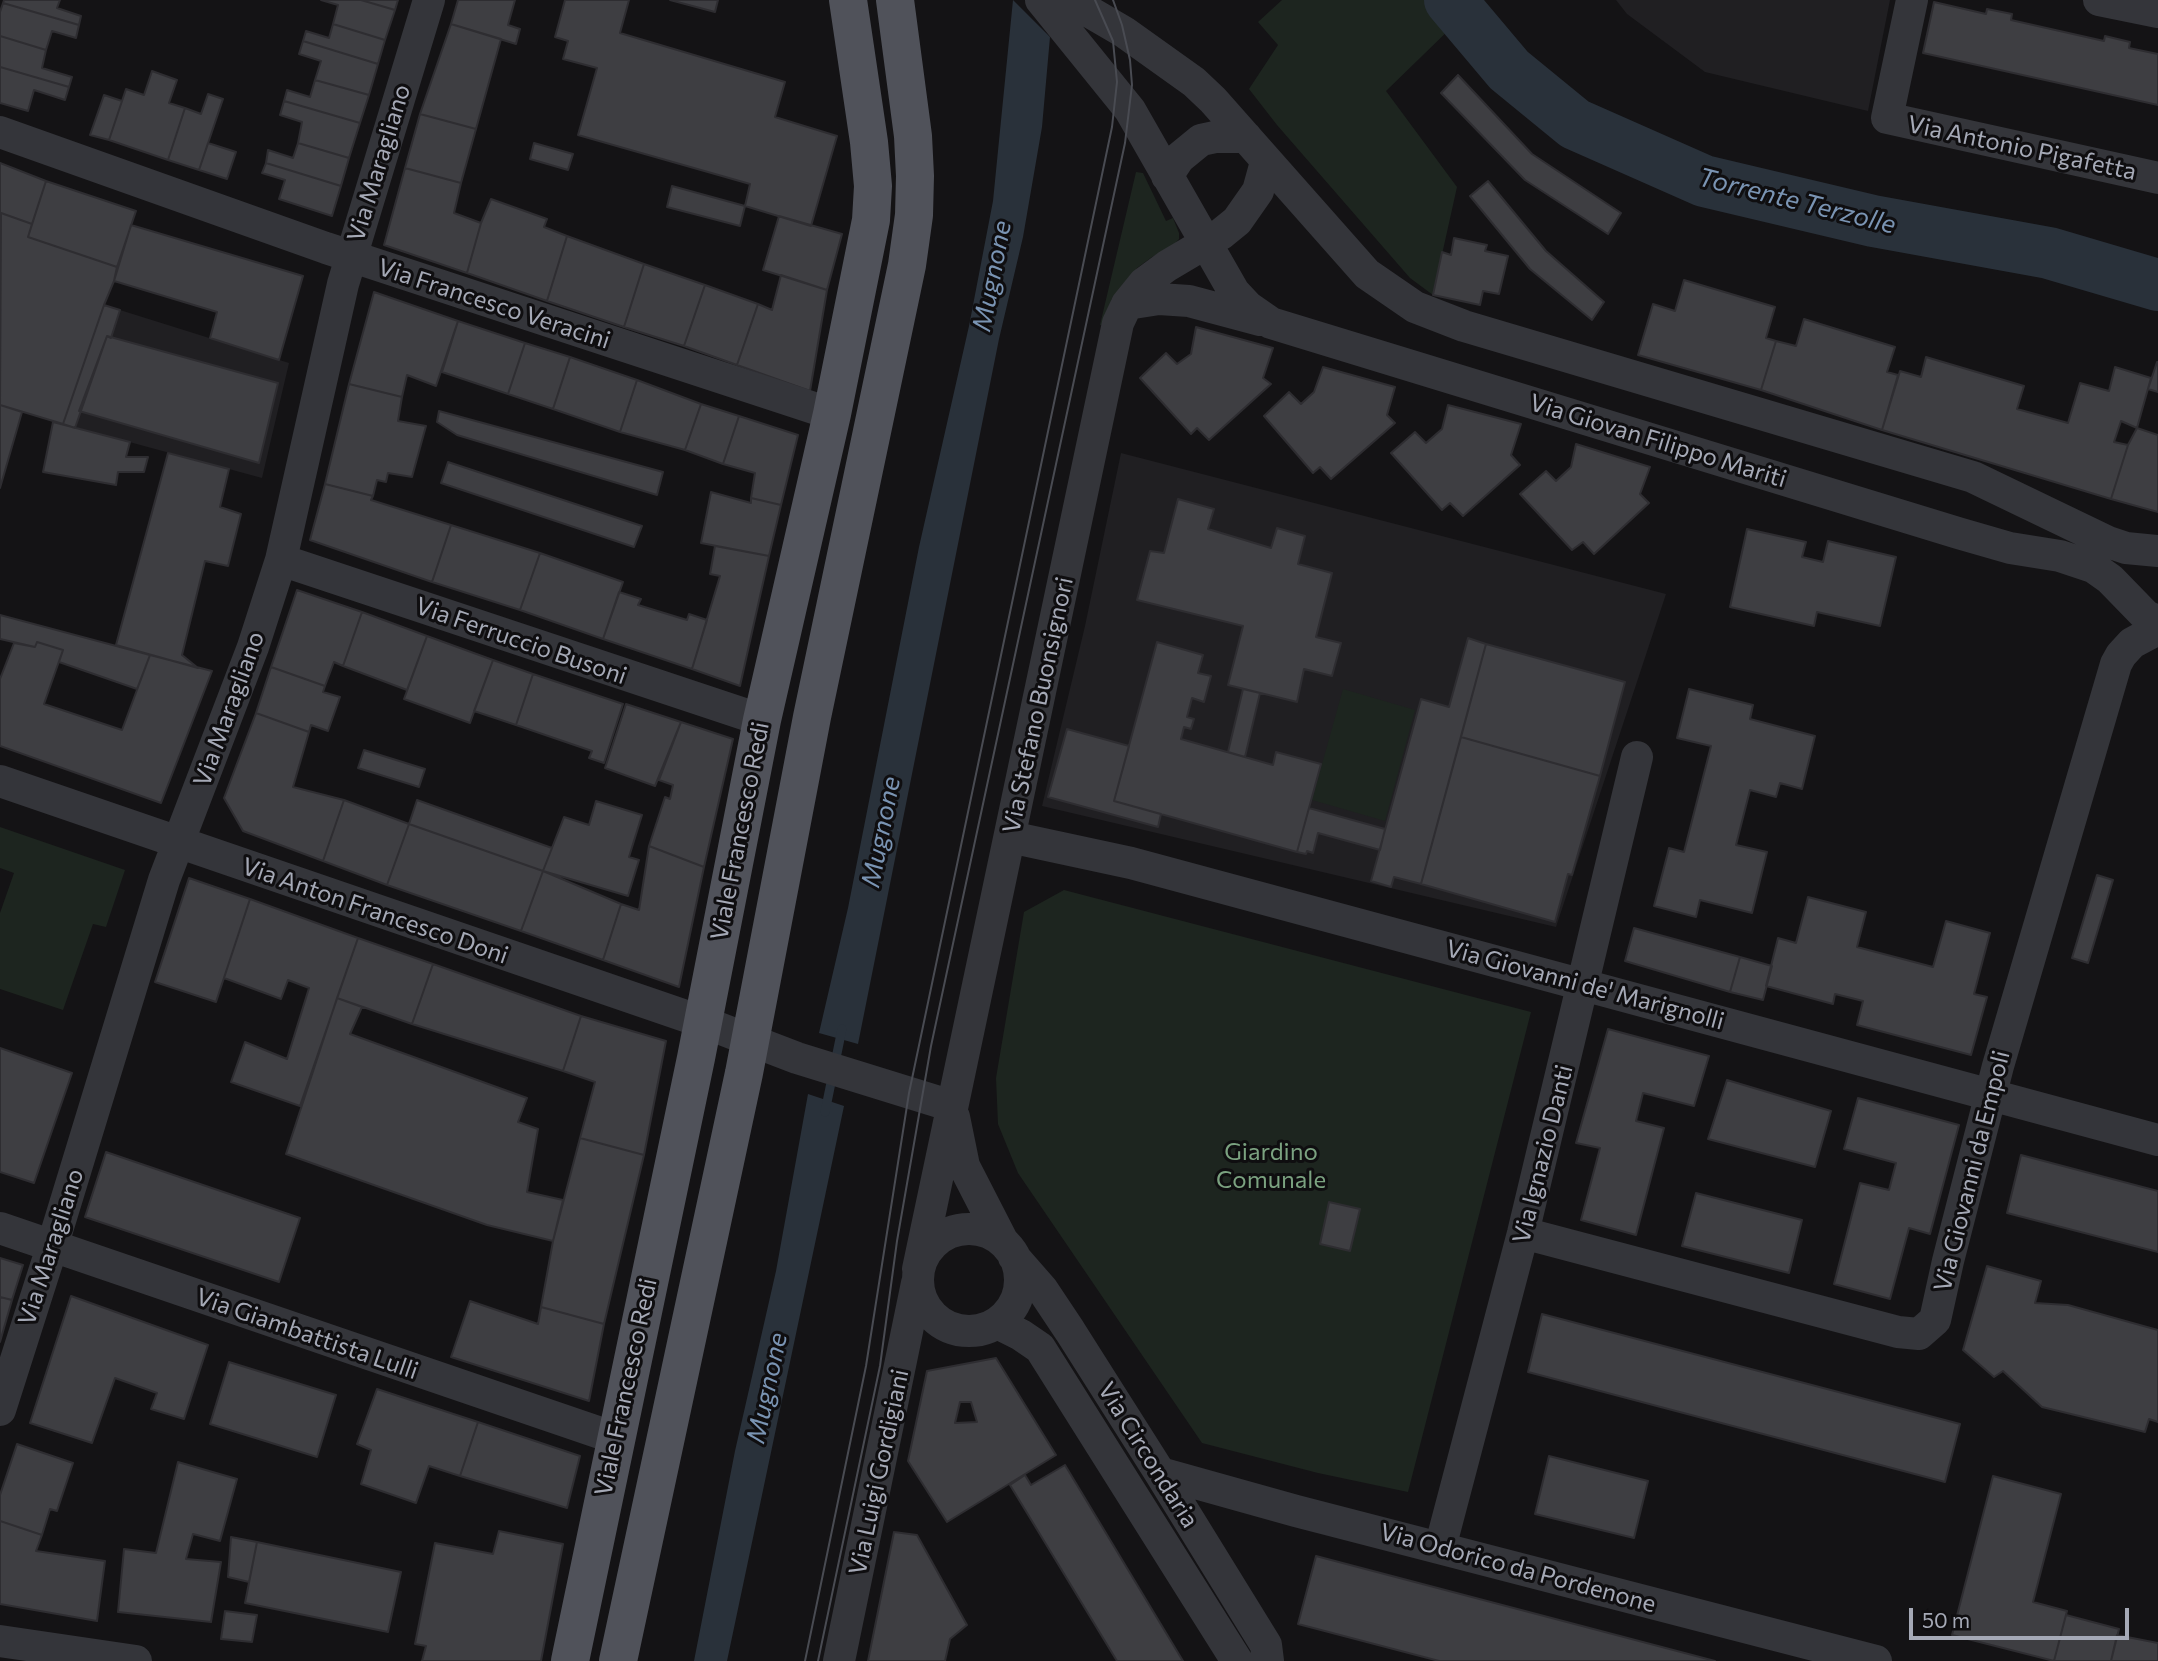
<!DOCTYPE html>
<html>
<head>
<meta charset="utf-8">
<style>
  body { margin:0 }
  #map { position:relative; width:2158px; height:1661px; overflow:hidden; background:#141315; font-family:Commissioner,sans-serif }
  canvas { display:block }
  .scale { position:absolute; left:1909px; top:1608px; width:220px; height:32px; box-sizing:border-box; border:4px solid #a5a9b6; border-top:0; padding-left:9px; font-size:21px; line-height:24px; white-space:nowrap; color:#a5a9b6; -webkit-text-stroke:5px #0f0e10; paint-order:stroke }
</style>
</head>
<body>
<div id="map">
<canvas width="2158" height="1661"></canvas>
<div class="scale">50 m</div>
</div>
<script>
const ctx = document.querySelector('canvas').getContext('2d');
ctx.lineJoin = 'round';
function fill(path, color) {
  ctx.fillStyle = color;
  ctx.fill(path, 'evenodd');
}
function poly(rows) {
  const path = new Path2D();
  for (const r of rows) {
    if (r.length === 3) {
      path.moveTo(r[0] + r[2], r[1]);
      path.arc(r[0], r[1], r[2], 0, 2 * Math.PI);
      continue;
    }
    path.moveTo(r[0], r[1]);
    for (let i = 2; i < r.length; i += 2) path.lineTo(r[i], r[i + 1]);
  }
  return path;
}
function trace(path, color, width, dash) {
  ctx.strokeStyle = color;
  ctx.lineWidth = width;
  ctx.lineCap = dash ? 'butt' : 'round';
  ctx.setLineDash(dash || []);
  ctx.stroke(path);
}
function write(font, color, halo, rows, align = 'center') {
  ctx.font = font + ' Commissioner,sans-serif';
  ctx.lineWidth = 6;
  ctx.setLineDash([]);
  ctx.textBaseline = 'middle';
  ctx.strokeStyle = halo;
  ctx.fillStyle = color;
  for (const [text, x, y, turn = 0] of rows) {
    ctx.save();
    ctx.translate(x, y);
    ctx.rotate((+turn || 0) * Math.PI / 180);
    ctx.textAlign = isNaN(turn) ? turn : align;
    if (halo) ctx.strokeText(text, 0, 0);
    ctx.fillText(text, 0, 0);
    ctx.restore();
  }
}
const built = poly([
  [1616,0,1890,0,1868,111,1705,72,1627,14],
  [104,305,289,363,262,478,63,424],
  [1121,453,1666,594,1556,927,1042,806,1085,626]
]);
const green = poly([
  [1282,0,1437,0,1456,23,1386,91,1457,187,1433,295,1410,278,1277,125,1249,89,1278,45,1258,22],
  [1136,172,1143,173,1166,221,1173,218,1179,233,1179,239,1171,248,1152,257,1137,268,1105,326,1100,325],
  [1343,689,1415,710,1385,821,1312,800],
  [0,827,125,870,106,927,93,924,63,1010,0,989,0,913,14,873,0,868],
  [1064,890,1531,1012,1408,1492,1318,1473,1202,1443,1018,1173,998,1124,996,1078,1024,912]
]);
const water = poly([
  [1013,0,1050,37,1042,127,1023,237,999,339,858,1044,819,1033,848,908,919,547,969,326,993,201],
  [808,1094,844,1106,727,1661,694,1661,735,1451,776,1271]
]);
const stream = poly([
  [825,1112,842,1029]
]);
const river = poly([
  [1450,0,1509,70,1575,124,1704,181,1873,221,2049,253,2158,285]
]);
const building = poly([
  [4,0,60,0,57,8,81,16,79,25,3,3,4,0],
  [321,0,361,0,395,10,385,40,333,24,338,5,321,0],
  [361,0,398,0,395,10,361,0],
  [458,0,515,0,508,25,520,29,516,44,451,24,458,0],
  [565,0,629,0,620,33,785,82,775,117,837,136,811,226,745,206,750,184,578,135,597,68,563,59,568,41,555,37,565,0],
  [670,0,718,0,715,12,670,0],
  [1934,2,1986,14,1987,9,2012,14,2011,20,2104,41,2105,36,2130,42,2129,48,2158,54,2158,105,1923,53,1934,2],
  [3,3,79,25,76,38,52,31,46,50,0,36,0,12,3,3],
  [333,24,385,40,378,64,303,41,306,31,329,38,333,24],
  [451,24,501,39,476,129,420,114,451,24],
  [0,36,46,50,42,68,72,77,69,87,0,67,0,36],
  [303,41,378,64,369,95,315,80,321,61,299,54,303,41],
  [0,67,69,87,65,100,34,90,28,111,0,103,0,67],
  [152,71,177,80,169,103,185,108,168,160,109,140,126,89,144,95,152,71],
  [1458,75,1532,154,1621,213,1608,234,1525,180,1441,93,1458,75],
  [315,80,369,95,360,123,284,101,287,90,310,97,315,80],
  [208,94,223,99,199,170,168,160,185,108,201,114,208,94],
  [104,95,122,101,109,140,90,135,104,95],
  [284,101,360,123,349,158,298,143,302,122,280,115,284,101],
  [420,114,476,129,461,183,405,168,420,114],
  [208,143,236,152,227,179,199,170,208,143],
  [298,143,349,158,341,186,266,163,268,150,293,158,298,143],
  [534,143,573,154,568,170,530,159,534,143],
  [0,163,46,181,32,224,1,213,0,216,0,163],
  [266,163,341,186,332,216,279,199,285,180,262,173,266,163],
  [405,168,461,183,454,213,481,223,467,273,384,245,405,168],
  [46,181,136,211,117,267,28,237,46,181],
  [1488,181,1546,251,1604,302,1592,320,1530,269,1470,196,1488,181],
  [672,186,745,206,740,226,667,207,672,186],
  [491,199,547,219,544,227,567,236,547,301,467,273,481,223,491,199],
  [1,213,32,224,28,237,117,267,114,281,104,305,63,424,0,405,1,213],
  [779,216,842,234,827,290,763,270,779,216],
  [131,225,303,276,279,360,210,338,217,312,114,281,131,225],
  [567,236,644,264,624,327,547,301,567,236],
  [1454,238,1487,245,1485,251,1508,256,1499,294,1483,291,1480,305,1433,295,1442,252,1451,255,1454,238],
  [644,264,705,285,684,346,624,327,644,264],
  [781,275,827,290,810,391,737,365,758,304,772,310,781,275],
  [1684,280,1775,307,1766,338,1776,341,1761,390,1638,355,1653,304,1675,311,1684,280],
  [705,285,758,304,737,365,684,346,705,285],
  [374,292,458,321,436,386,407,375,402,397,349,384,374,292],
  [104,305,120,310,111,338,107,336,75,428,63,424,104,305],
  [1804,319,1895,347,1887,372,1898,375,1882,430,1761,390,1776,341,1796,346,1804,319],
  [458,321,525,343,508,394,442,372,458,321],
  [1196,327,1273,348,1263,378,1271,384,1209,440,1197,428,1191,434,1140,378,1166,353,1177,364,1191,354,1196,327],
  [107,336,278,383,259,463,79,411,107,336],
  [525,343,570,357,553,409,508,394,525,343],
  [570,357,637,380,620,432,553,409,570,357],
  [1926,357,2024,386,2017,409,2068,423,2080,383,2109,391,2115,367,2151,378,2137,428,2121,421,2114,442,2128,445,2111,499,1882,430,1900,371,1921,377,1926,357],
  [2157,362,2158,362,2158,392,2148,389,2157,362],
  [1323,367,1395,387,1387,415,1395,423,1331,479,1320,467,1313,473,1264,416,1289,392,1301,404,1314,392,1323,367],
  [637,380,701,404,685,450,620,432,637,380],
  [349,384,402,397,398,421,426,426,412,477,388,473,386,482,377,480,373,496,325,484,349,384],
  [701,404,739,416,723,464,685,450,701,404],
  [0,405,22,412,0,488,0,405],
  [1448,405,1521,424,1511,455,1520,465,1463,516,1450,503,1442,510,1391,453,1415,432,1426,443,1442,429,1448,405],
  [439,411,663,472,657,495,457,435,437,422,439,411],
  [739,416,798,435,781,505,751,498,755,473,723,464,739,416],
  [53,422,130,442,126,457,148,457,144,472,118,472,116,485,43,472,53,422],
  [2137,428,2158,435,2158,512,2111,499,2128,445,2137,428],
  [1576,444,1650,467,1640,494,1649,503,1594,554,1583,542,1572,550,1520,494,1546,471,1556,481,1571,467,1576,444],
  [168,453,229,469,220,507,241,514,228,566,205,561,182,655,198,668,116,645,168,453],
  [448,462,642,526,634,547,441,483,448,462],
  [325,484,373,496,371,500,451,525,432,582,310,540,325,484],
  [711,492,751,503,751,498,781,505,769,556,701,543,711,492],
  [1178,499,1214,509,1208,529,1271,548,1277,528,1305,536,1298,564,1332,573,1316,637,1341,643,1332,676,1304,669,1297,702,1228,685,1243,626,1137,600,1150,551,1164,553,1178,499],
  [451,525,540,553,520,610,432,582,451,525],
  [1747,529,1806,542,1802,557,1823,562,1828,541,1896,557,1880,626,1817,612,1814,626,1730,607,1747,529],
  [715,546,769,556,740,686,692,669,720,576,710,574,715,546],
  [540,553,623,582,603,639,520,610,540,553],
  [297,590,362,612,343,666,334,662,325,686,271,667,297,590],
  [619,592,641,599,638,605,687,620,689,614,707,620,692,669,603,639,619,592],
  [362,612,427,636,407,690,343,666,362,612],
  [0,615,150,655,137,689,59,662,63,650,37,642,35,647,0,639,0,615],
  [427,636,493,660,470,723,404,699,427,636],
  [1468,638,1486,644,1421,884,1394,877,1391,887,1371,881,1421,699,1449,707,1468,638],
  [37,642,63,650,44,704,122,730,150,655,212,671,161,803,0,746,0,679,14,643,35,647,37,642],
  [1157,642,1203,655,1198,673,1211,676,1204,702,1192,698,1187,717,1194,719,1191,729,1184,727,1181,739,1273,765,1276,752,1321,764,1297,852,1114,801,1157,642],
  [1486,644,1625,682,1600,776,1461,737,1486,644],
  [493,660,533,674,516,725,474,711,493,660],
  [271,667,325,686,323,692,340,697,328,731,311,725,309,732,256,713,271,667],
  [533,674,623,704,604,763,589,758,592,751,516,725,533,674],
  [1243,689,1260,693,1245,757,1228,752,1243,689],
  [1689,689,1753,705,1750,719,1815,736,1802,789,1780,783,1776,797,1750,790,1736,845,1767,852,1752,913,1700,900,1696,917,1654,906,1669,848,1684,852,1711,746,1677,738,1689,689],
  [626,704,681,722,655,786,605,768,626,704],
  [256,713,309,732,293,787,344,800,323,861,243,831,224,798,256,713],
  [681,722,733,739,704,867,649,846,665,797,670,799,673,785,659,780,681,722],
  [1067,729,1129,746,1114,801,1161,814,1158,827,1048,797,1067,729],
  [1461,737,1600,776,1572,875,1568,874,1555,922,1421,884,1461,737],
  [364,750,425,769,419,787,358,768,364,750],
  [344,800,409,824,387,885,323,861,344,800],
  [417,800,552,848,543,871,409,824,417,800],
  [596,801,642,815,629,857,639,860,628,896,543,871,564,817,589,825,596,801],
  [1309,808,1385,829,1380,850,1318,833,1313,853,1307,851,1306,854,1297,852,1309,808],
  [409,824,543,871,521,931,387,885,409,824],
  [649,846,704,867,679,987,603,960,621,904,639,910,649,846],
  [543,871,621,904,603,960,521,931,543,871],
  [2097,875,2113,880,2088,963,2072,958,2097,875],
  [189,878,250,899,216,1002,155,982,189,878],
  [1808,897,1866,912,1857,947,1933,967,1946,921,1990,933,1974,994,1987,997,1971,1055,1857,1025,1863,1001,1835,994,1833,1004,1766,986,1778,938,1796,943,1808,897],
  [250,899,358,938,300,1106,231,1082,245,1042,287,1059,309,988,288,980,281,999,224,978,250,899],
  [1634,928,1740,957,1730,992,1625,961,1634,928],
  [358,938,433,964,412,1024,337,998,358,938],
  [1740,957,1772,966,1763,1000,1730,992,1740,957],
  [433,964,581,1016,563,1071,412,1024,433,964],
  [337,998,362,1007,350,1034,527,1098,518,1122,538,1129,527,1192,563,1200,553,1241,487,1225,286,1154,337,998],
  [581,1016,666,1041,644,1155,580,1138,595,1082,563,1071,581,1016],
  [1608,1029,1709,1056,1694,1106,1643,1093,1636,1121,1664,1128,1636,1235,1581,1220,1600,1148,1576,1143,1608,1029],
  [0,1048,72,1073,34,1183,0,1172,0,1048],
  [1727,1080,1831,1111,1815,1167,1708,1139,1727,1080],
  [1858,1098,1959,1125,1930,1234,1909,1228,1890,1299,1834,1284,1860,1183,1889,1190,1896,1163,1844,1149,1858,1098],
  [580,1138,644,1155,604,1324,541,1307,553,1241,580,1138],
  [106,1152,300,1218,279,1282,85,1217,106,1152],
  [2021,1155,2158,1191,2158,1252,2007,1213,2021,1155],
  [1696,1193,1802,1220,1789,1273,1682,1246,1696,1193],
  [1329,1202,1360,1209,1350,1251,1320,1244,1329,1202],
  [0,1258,23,1265,12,1300,0,1297,0,1258],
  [1987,1266,2041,1281,2035,1303,2068,1305,2158,1330,2158,1422,2149,1419,2145,1432,2042,1407,2003,1371,1994,1377,1963,1350,1987,1266],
  [71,1296,208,1345,184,1419,151,1409,157,1393,115,1378,92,1443,30,1423,71,1296],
  [0,1297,12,1300,0,1342,0,1297],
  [470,1301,538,1324,541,1307,604,1324,589,1401,451,1357,470,1301],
  [1542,1314,1960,1424,1945,1482,1528,1372,1542,1314],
  [996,1358,1056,1455,947,1522,908,1461,927,1371,996,1358],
  [960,1402,971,1402,977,1422,955,1423,960,1402],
  [229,1362,336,1395,317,1457,210,1424,229,1362],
  [377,1389,478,1422,460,1476,429,1466,416,1503,361,1484,371,1450,357,1444,377,1389],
  [478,1422,580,1456,567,1508,460,1476,478,1422],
  [17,1444,73,1463,57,1511,50,1509,42,1535,0,1521,0,1495,17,1444],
  [1549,1456,1648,1481,1634,1538,1535,1514,1549,1456],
  [178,1462,237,1479,220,1541,193,1534,186,1559,221,1562,211,1622,118,1612,124,1549,156,1553,178,1462],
  [1065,1465,1183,1661,1117,1661,1010,1485,1025,1475,1031,1485,1065,1465],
  [1993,1476,2061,1494,2033,1602,2067,1611,2054,1661,1952,1635,1993,1476],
  [0,1521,42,1535,36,1551,105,1561,97,1621,0,1604,0,1521],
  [499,1531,563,1544,541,1661,422,1661,426,1646,415,1644,435,1543,493,1554,499,1531],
  [894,1532,917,1535,967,1625,950,1639,945,1661,868,1661,894,1532],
  [231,1537,257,1542,249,1582,228,1577,231,1537],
  [257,1542,401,1572,388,1632,245,1603,257,1542],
  [1316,1556,1715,1661,1439,1661,1298,1624,1316,1556],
  [225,1611,257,1615,252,1642,221,1639,225,1611],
  [2066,1615,2119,1629,2111,1661,2054,1661,2066,1615],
  [2117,1635,2158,1643,2158,1661,2111,1661,2117,1635]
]);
const minor = poly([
  [1041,0,1130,110,1234,292,1248,307,1271,323,1958,533,2010,548,2060,556,2093,567,2110,579,2146,616,2158,621],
  [1069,0,1124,32,1194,82,1213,100,1367,274,1415,307,1464,326,1973,477,2108,542,2126,548,2158,551],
  [1912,0,1887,118,2158,178],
  [2099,0,2158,12],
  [0,132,326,248,832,414],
  [1167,176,1179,158,1201,140,1215,137,1246,137],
  [1127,304,1159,299,1189,301,1260,320],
  [281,560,762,720],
  [0,781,703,1022,797,1058,952,1106],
  [1010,837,1131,863,2158,1140],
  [954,1117,964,1166,1003,1242],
  [0,1228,615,1438],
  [969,1280,51],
  [1523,1233,1898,1332,1919,1334,1935,1320,1948,1261,1998,1066,2116,664,2121,655,2132,643,2158,629],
  [1014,1257,1042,1289,1070,1331,1160,1473,1266,1645,1268,1661],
  [918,1269,1118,323,1127,304,1144,283,1167,266,1221,234,1237,221,1258,191,1266,162],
  [997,1323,1021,1335,1040,1348,1237,1661],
  [0,1410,52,1247,164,880,253,647,281,560,343,284,429,0],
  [1160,1473,1296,1511,1876,1661],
  [1440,1548,1523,1233,1637,757],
  [0,1641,136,1661],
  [839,1661,917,1283]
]);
const major = poly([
  [570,1661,696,1058,762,720,832,414,871,220,873,186,869,142,848,0],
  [618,1661,744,1073,812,717,907,265,914,215,915,176,913,136,895,0]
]);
const tram = poly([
  [805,1661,866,1366,909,1093,1112,127,1117,82,1113,41,1095,0],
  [818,1661,880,1366,897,1241,931,1046,1125,143,1132,85,1130,60,1122,25,1113,0]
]);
const streetNames = [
  ["Via Antonio Pigafetta",2022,148,12],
  ["Via Maragliano",379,163,-73],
  ["Via Francesco Veracini",494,304,18],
  ["Via Giovan Filippo Mariti",1658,441,17],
  ["Via Ferruccio Busoni",521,641,19],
  ["Via Stefano Buonsignori",1038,705,-78],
  ["Via Maragliano",229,709,-70],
  ["Viale Francesco Redi",740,831,-79],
  ["Via Anton Francesco Doni",375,911,19],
  ["Via Giovanni de' Marignolli",1585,985,15],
  ["Via Ignazio Danti",1543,1154,-76],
  ["Via Giovanni da Empoli",1972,1171,-76],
  ["Via Maragliano",51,1247,-72],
  ["Via Giambattista Lulli",307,1334,19],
  ["Viale Francesco Redi",626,1387,-78],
  ["Via Circondaria",1148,1455,58],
  ["Via Luigi Gordigiani",879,1472,-78],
  ["Via Odorico da Pordenone",1518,1568,15]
];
const parkNames = [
  ["Giardino",1271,1152],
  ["Comunale",1271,1180]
];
const waterNames = [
  ["Torrente Terzolle",1797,201,14],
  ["Mugnone",992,276,-79],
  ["Mugnone",881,832,-79],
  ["Mugnone",767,1388,-78]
];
fill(built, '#201f22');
fill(green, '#1d251f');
fill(water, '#29313a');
trace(stream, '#29313a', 9);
trace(river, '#29313a', 52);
fill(building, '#3e3e42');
trace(building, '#2e2d31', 2);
trace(minor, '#34353a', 32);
trace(major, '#50525a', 38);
trace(tram, '#494b52', 2);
write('24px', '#a5a9b6', '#0f0e10', streetNames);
write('24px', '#7ba280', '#0f0e10', parkNames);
write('italic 26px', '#7a94b3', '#0f0e10', waterNames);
</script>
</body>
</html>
